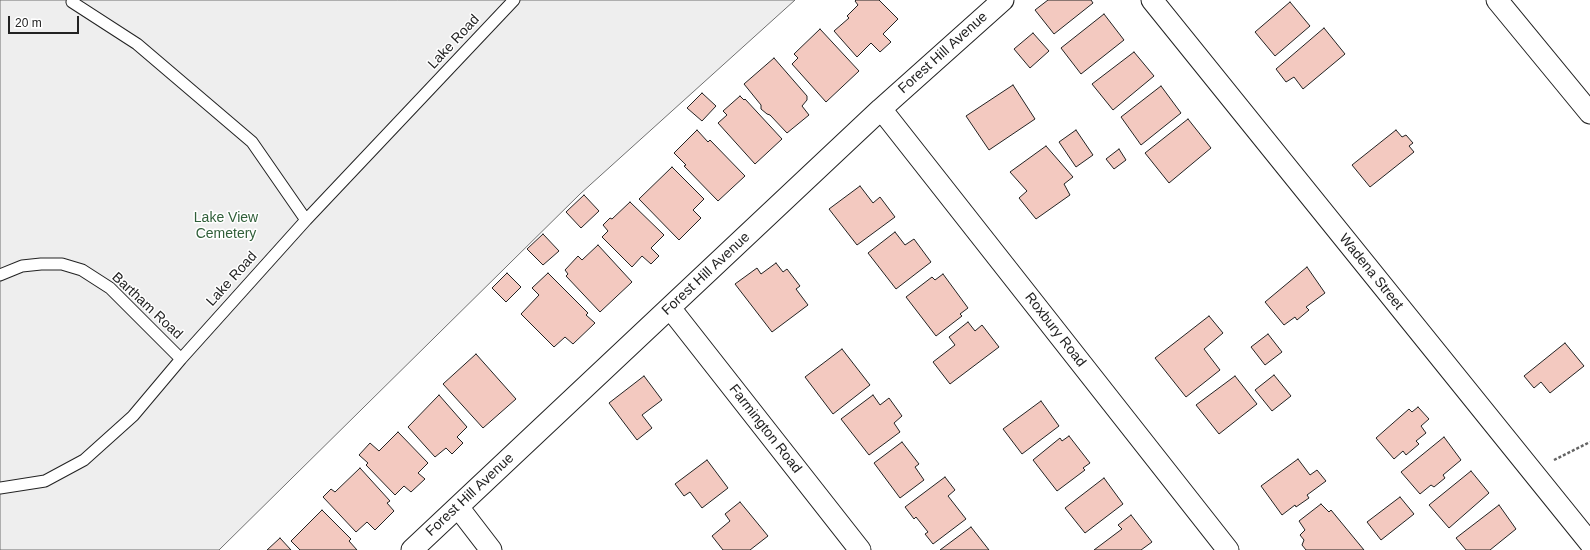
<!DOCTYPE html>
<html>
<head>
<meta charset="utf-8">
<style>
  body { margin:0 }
  #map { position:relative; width:1590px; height:550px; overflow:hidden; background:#fff; font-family:Arial,sans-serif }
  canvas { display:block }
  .scale { position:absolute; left:8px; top:16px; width:71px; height:18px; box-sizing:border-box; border:2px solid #222; border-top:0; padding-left:5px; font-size:12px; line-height:14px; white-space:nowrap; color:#222; -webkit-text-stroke:3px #fff; paint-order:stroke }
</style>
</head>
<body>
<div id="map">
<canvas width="1590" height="550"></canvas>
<div class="scale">20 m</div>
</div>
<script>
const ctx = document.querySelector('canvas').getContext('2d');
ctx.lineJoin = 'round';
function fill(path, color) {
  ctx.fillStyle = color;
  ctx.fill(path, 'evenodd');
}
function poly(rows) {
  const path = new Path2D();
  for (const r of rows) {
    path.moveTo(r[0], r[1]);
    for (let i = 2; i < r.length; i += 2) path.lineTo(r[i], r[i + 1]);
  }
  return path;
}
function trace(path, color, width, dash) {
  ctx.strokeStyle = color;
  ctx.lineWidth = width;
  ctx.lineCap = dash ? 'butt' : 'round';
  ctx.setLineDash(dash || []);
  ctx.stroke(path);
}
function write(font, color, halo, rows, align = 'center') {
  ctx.font = font + ' Arial,sans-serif';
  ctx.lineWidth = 3;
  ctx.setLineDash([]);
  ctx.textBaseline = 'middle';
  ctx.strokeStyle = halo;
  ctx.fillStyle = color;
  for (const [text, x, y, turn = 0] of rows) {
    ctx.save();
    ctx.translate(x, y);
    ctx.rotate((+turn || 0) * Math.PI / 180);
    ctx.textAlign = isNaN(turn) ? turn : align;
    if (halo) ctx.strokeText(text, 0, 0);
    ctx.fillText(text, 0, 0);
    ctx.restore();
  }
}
const green = poly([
  [0,0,795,0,580,194,219,550,0,550,0,0]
]);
const building = poly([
  [856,0,879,0,898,19,883,34,891,42,880,52,871,43,857,57,834,31,849,18,847,16,858,5,855,1,856,0],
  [1048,0,1091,0,1093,3,1054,34,1035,10,1048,0],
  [1290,2,1310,26,1275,56,1255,32,1290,2],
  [1104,14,1124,40,1081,74,1061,48,1104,14],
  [1324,28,1345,54,1303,89,1294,77,1286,82,1276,69,1324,28],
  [820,29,859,71,826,102,792,64,798,58,794,54,820,29],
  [1033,33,1049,51,1030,68,1014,49,1033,33],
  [1134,52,1154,76,1113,110,1092,84,1134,52],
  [774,58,807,96,807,100,802,106,809,115,787,133,770,115,767,114,761,109,761,105,744,84,774,58],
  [1013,85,1035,119,989,150,966,116,1013,85],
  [1161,86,1181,113,1141,145,1121,117,1161,86],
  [702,93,716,106,702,121,687,108,702,93],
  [740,96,744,100,745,99,782,139,755,164,718,123,727,115,723,111,740,96],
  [1188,119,1211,148,1169,183,1145,153,1188,119],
  [697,130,708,142,710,140,745,176,718,201,684,166,686,165,674,153,697,130],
  [1076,130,1093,155,1076,167,1059,142,1076,130],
  [1396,130,1402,137,1406,135,1413,143,1409,146,1414,152,1370,187,1352,165,1396,130],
  [1046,146,1073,177,1064,184,1070,195,1036,219,1019,198,1027,191,1010,172,1046,146],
  [1119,149,1126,160,1114,169,1106,159,1119,149],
  [672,167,704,199,693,210,701,218,679,240,639,199,672,167],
  [860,186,873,203,880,197,895,217,857,245,829,209,860,186],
  [584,195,599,211,581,228,566,212,584,195],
  [630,202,664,235,651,248,659,256,651,264,642,256,632,267,602,237,608,231,603,225,610,218,612,219,630,202],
  [895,232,905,245,914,239,931,262,896,289,868,253,895,232],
  [543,234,559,251,543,265,527,249,543,234],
  [598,245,632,282,600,312,566,276,568,274,565,270,578,256,582,260,598,245],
  [776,263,783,272,787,269,800,286,796,289,808,305,772,332,735,284,757,268,761,274,776,263],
  [1307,267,1325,293,1306,307,1309,310,1297,320,1295,317,1284,325,1265,302,1307,267],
  [507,273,521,287,506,302,492,288,507,273],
  [548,273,588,313,586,315,595,323,573,344,565,337,554,347,521,314,539,295,532,288,548,273],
  [943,274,968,308,960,314,962,316,936,336,906,297,932,277,935,280,943,274],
  [1209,316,1223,333,1204,349,1220,370,1186,397,1155,358,1209,316],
  [968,322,975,331,982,325,999,347,950,384,933,362,955,345,949,337,968,322],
  [1268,334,1282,352,1265,365,1251,347,1268,334],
  [1565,343,1584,366,1550,393,1541,382,1534,388,1524,376,1565,343],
  [842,349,870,385,833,414,805,377,842,349],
  [476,354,516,399,483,428,443,384,476,354],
  [1274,375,1291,396,1272,411,1255,390,1274,375],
  [644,376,662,400,642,415,652,428,637,440,609,403,644,376],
  [1235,376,1257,404,1219,434,1196,405,1235,376],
  [439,395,467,427,457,437,463,443,452,454,446,448,435,457,408,427,439,395],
  [873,395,880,405,889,398,902,416,894,423,900,432,869,455,841,419,873,395],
  [1041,401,1059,426,1022,454,1003,429,1041,401],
  [1418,407,1429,419,1421,426,1426,433,1416,441,1419,444,1406,455,1403,451,1394,459,1376,438,1409,409,1412,412,1418,407],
  [398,432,428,463,418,473,425,479,411,492,404,486,395,495,366,465,368,463,359,455,370,443,379,451,398,432],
  [1069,436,1090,463,1083,468,1085,470,1057,491,1033,460,1060,438,1062,441,1069,436],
  [1444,437,1461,460,1443,475,1445,478,1434,487,1431,485,1420,494,1401,472,1444,437],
  [902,442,919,464,915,467,924,480,900,498,874,463,902,442],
  [1298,459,1310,475,1317,470,1326,481,1307,495,1309,498,1296,507,1295,505,1282,515,1261,486,1298,459],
  [707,460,728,488,702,508,690,492,684,496,675,484,707,460],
  [360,468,390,501,387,503,394,511,375,530,367,522,356,532,323,497,331,489,335,492,360,468],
  [1471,471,1489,493,1449,528,1429,505,1471,471],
  [945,477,955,490,948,496,966,519,933,544,925,534,928,532,916,517,914,519,905,507,945,477],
  [1104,478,1123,504,1085,533,1065,508,1104,478],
  [1400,497,1414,514,1381,540,1367,522,1400,497],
  [740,502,768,536,750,550,723,550,712,536,730,521,725,514,740,502],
  [1321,504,1329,512,1331,510,1364,550,1306,550,1302,545,1304,540,1300,535,1305,530,1299,521,1321,504],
  [1499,505,1516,529,1490,550,1466,550,1456,538,1499,505],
  [322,510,351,539,349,541,357,550,300,550,291,541,322,510],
  [1131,515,1152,542,1141,550,1094,550,1122,529,1118,525,1131,515],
  [971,527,989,550,940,550,971,527],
  [280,538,291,550,267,550,280,538]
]);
const path = poly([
  [1554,460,1590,442]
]);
const lane = poly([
  [72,2,137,44,252,142,306,220],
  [0,275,22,266,41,264,62,264,82,270,110,288,181,359],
  [0,488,45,481,84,460,133,416,181,359,306,220,514,0]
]);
const street = poly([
  [1152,0,1590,543],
  [1497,0,1590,113],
  [881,109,1228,550],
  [670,308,860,550],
  [458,507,491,550],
  [412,550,881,109,1003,0]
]);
const streetNames = [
  ["Lake Road",454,42,-47],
  ["Forest Hill Avenue",943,53,-42],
  ["Wadena Street",1371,272,51],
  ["Forest Hill Avenue",706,274,-43],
  ["Lake Road",232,279,-48],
  ["Bartham Road",147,306,43],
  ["Roxbury Road",1055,330,52],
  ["Farmington Road",765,429,52],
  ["Forest Hill Avenue",470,495,-43]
];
const parkNames = [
  ["Lake View",226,218],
  ["Cemetery",226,234]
];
fill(green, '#eee');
trace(green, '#6f6f6f', 1);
fill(building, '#f3c9c0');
trace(building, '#222', 1);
trace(lane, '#222', 13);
trace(street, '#222', 23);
trace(path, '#646464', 2.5, [3, 2]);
trace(lane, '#fff', 11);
trace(street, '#fff', 21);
write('14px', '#222', '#fff', streetNames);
write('14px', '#2f5e38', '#fff', parkNames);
</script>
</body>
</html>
